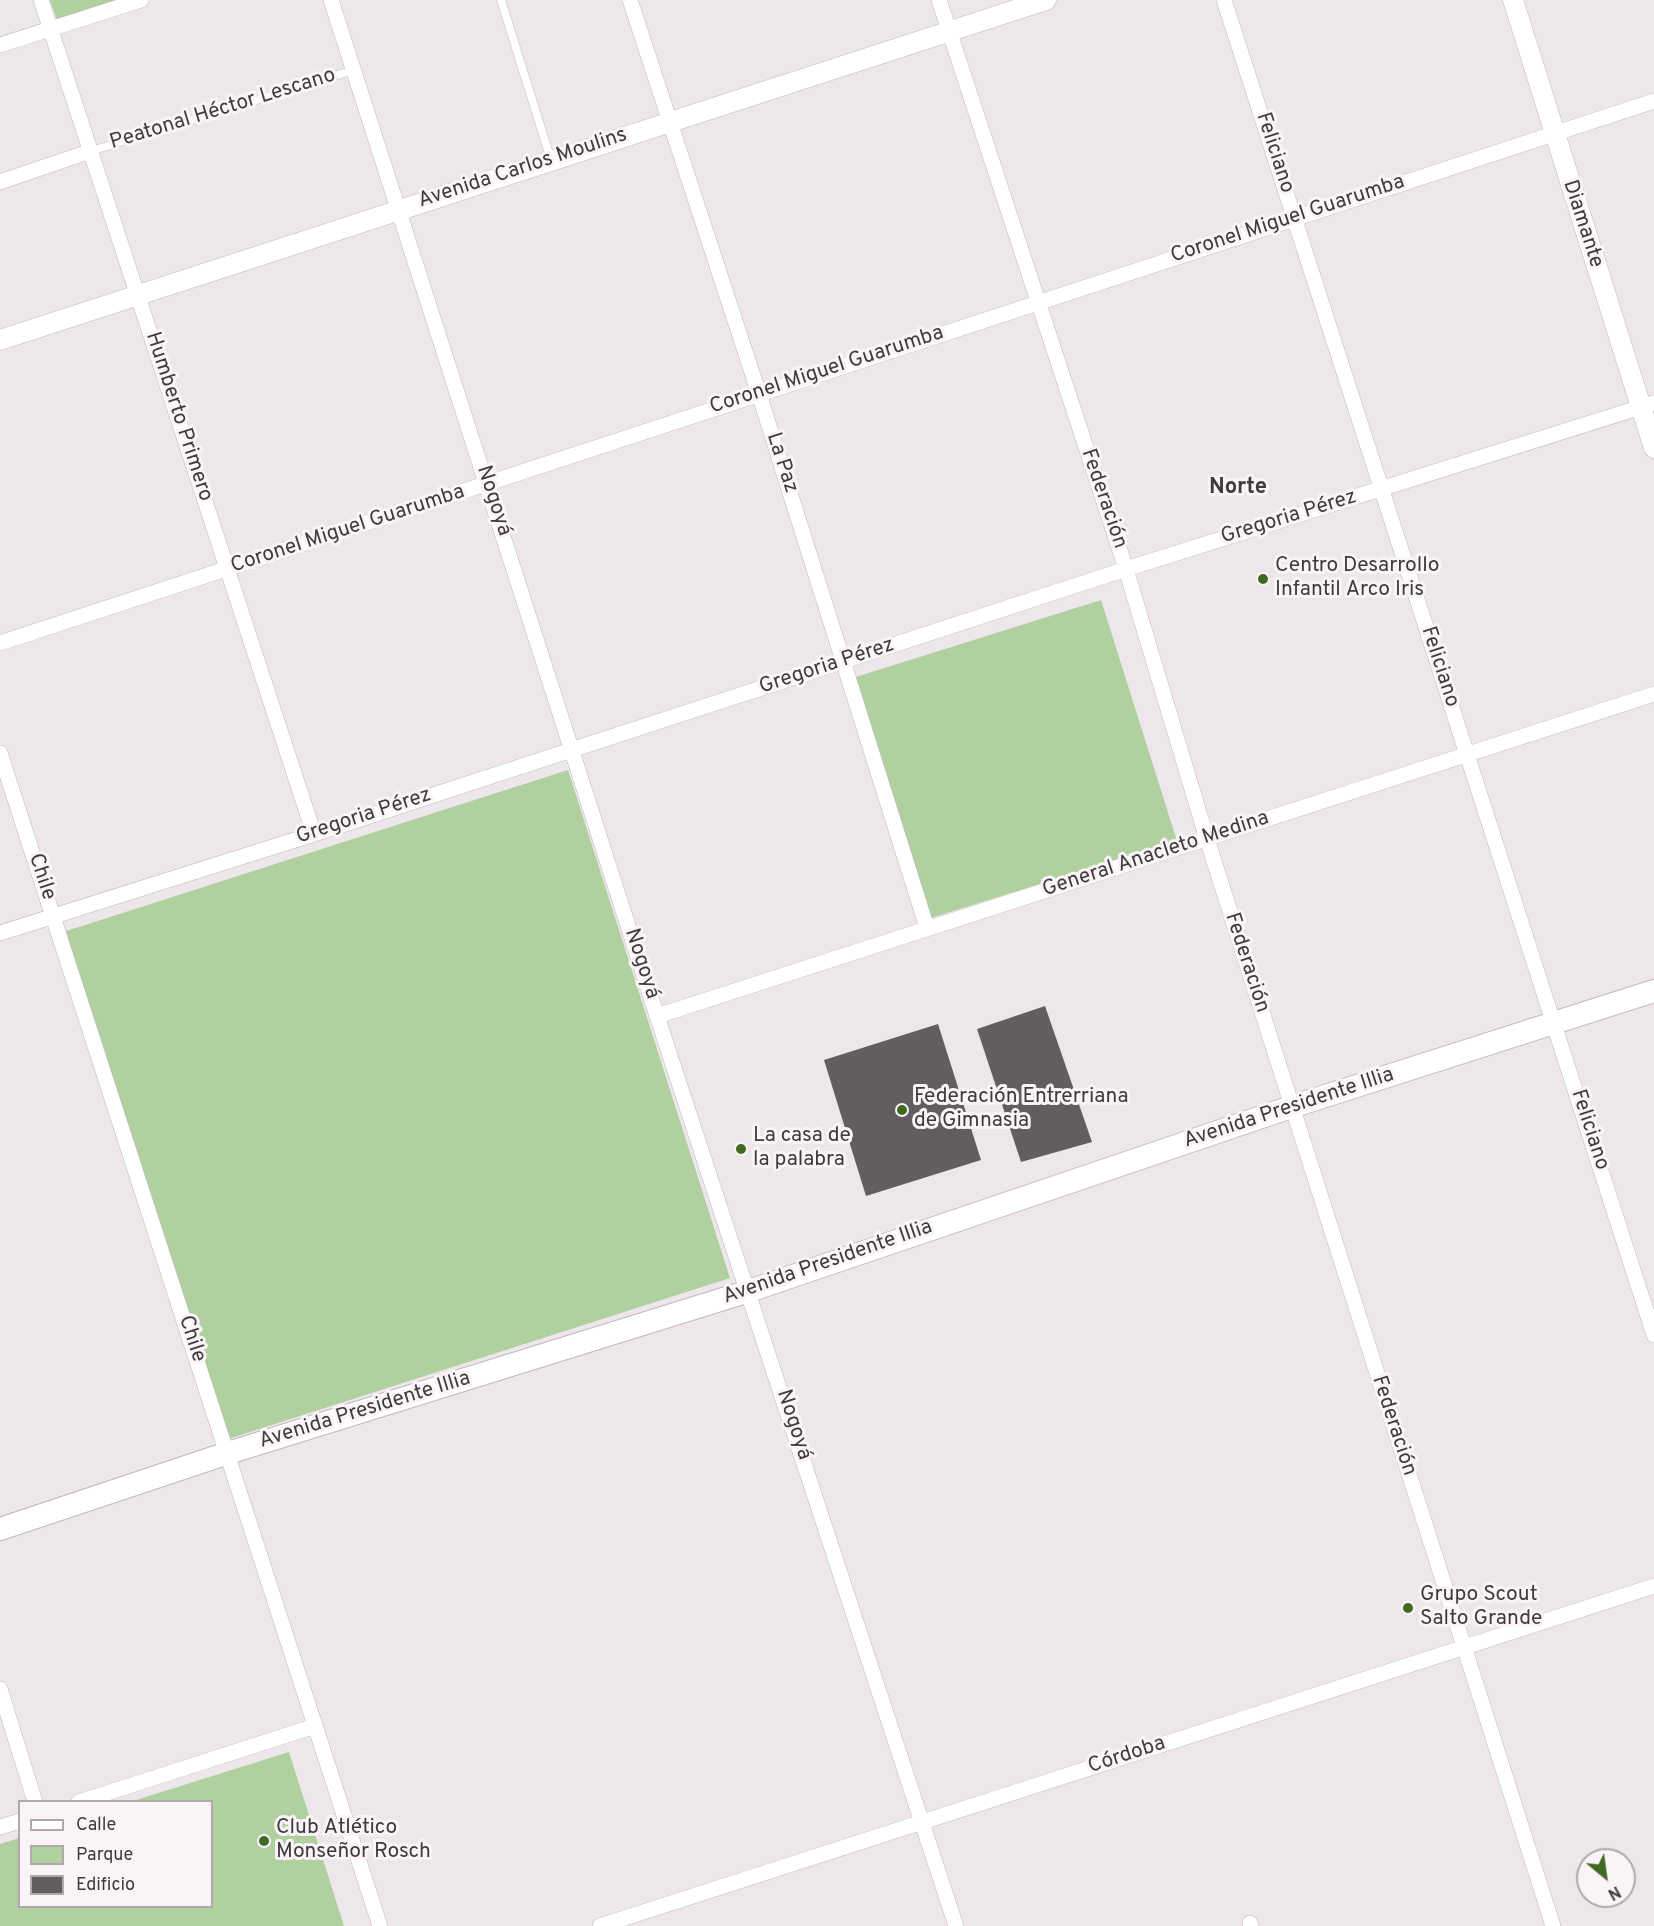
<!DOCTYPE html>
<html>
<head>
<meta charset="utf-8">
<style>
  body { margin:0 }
  #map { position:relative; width:1654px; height:1926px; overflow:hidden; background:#ede6eb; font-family:Overpass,sans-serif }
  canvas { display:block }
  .legend { position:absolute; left:18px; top:1800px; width:195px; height:108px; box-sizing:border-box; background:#faf3f8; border:2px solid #afa9ad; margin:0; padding:8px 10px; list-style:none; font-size:18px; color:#3e3b3d }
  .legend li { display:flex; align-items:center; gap:12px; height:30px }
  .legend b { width:30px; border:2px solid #afa9ad }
  .north { position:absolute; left:1576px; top:1848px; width:60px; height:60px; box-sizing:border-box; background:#faf3f8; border:2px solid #afa9ad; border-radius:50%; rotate:151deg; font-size:16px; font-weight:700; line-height:24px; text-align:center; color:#3e3b3d }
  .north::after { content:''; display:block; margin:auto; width:21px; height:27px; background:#406924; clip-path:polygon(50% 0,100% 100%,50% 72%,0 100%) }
</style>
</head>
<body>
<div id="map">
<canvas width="1654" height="1926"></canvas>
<ul class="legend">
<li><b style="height:8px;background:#fff"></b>Calle</li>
<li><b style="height:16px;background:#b1d0a0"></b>Parque</li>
<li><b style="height:16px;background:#625d61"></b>Edificio</li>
</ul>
<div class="north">N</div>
</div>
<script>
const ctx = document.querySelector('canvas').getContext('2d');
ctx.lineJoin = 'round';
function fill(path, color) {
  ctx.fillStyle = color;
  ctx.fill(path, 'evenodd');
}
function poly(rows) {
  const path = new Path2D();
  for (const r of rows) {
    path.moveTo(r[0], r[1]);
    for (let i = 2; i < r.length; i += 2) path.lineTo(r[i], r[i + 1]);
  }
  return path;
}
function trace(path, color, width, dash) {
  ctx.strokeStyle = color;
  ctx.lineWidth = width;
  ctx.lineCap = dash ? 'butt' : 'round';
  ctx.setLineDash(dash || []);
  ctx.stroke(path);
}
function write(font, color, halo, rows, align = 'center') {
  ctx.font = font + ' Overpass,sans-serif';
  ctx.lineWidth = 6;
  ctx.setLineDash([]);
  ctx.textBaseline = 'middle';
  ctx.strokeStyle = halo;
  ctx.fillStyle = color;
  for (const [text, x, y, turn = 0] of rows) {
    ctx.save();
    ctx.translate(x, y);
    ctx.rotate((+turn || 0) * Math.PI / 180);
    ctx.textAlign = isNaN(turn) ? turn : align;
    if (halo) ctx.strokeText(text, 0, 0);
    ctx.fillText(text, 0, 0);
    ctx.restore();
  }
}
const green = poly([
  [50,0,119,0,57,20],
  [1101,600,1177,841,931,918,856,677],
  [568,770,730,1278,219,1442,57,934],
  [289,1752,344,1926,0,1926,0,1844,19,1838,20,1906,212,1906,212,1802,133,1801]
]);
const building = poly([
  [1045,1006,1092,1142,1021,1162,977,1029],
  [938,1024,981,1160,866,1196,824,1060]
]);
const service = poly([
  [501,0,551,160],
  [91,151,354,70]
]);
const minor = poly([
  [41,0,314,834],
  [331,0,657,1016,956,1926],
  [630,0,759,394,927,928],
  [939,0,1126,569,1207,839,1553,1926],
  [1224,0,1654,1335],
  [0,45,141,0],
  [0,182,91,151],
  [0,643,1654,101],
  [0,753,380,1926],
  [0,933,314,834,1126,569,1654,403],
  [657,1016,1654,694],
  [0,1689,35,1802],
  [79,1802,315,1726],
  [0,1827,20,1821],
  [1250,1923,1251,1926],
  [600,1926,1654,1586]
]);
const tertiary = poly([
  [1513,0,1654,448],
  [0,340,1046,0]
]);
const secondary = poly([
  [0,1529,228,1453,749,1291,1291,1107,1654,991]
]);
const markers = [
  [1263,579,6,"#406924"],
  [902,1110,6,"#406924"],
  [741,1149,6,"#406924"],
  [1408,1608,6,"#406924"],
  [264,1841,6,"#406924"]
];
const streetNames = [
  ["Peatonal Héctor Lescano",223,110,-17],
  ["Feliciano",1274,153,72],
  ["Avenida Carlos Moulins",523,169,-18],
  ["Coronel Miguel Guarumba",1288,220,-18],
  ["Diamante",1582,224,72],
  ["Coronel Miguel Guarumba",827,371,-18],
  ["Humberto Primero",178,417,72],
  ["La Paz",781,463,72],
  ["Federación",1103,499,71],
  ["Nogoyá",493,501,72],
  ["Gregoria Pérez",1289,518,-17],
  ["Coronel Miguel Guarumba",348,530,-18],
  ["Gregoria Pérez",827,667,-18],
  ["Feliciano",1439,667,72],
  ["Gregoria Pérez",364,817,-18],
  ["General Anacleto Medina",1156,855,-18],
  ["Chile",41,877,72],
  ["Federación",1246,963,72],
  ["Nogoyá",641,964,72],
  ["Avenida Presidente Illia",1289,1109,-18],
  ["Feliciano",1589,1130,72],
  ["Avenida Presidente Illia",828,1263,-19],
  ["Chile",191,1339,72],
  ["Avenida Presidente Illia",365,1411,-17],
  ["Nogoyá",793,1425,72],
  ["Federación",1393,1426,72],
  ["Córdoba",1127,1756,-18]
];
const poiNames = [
  ["Centro Desarrollo",1275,567],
  ["Infantil Arco Iris",1275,591],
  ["Federación Entrerriana",914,1098],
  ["de Gimnasia",914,1122],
  ["La casa de",753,1137],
  ["la palabra",753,1161],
  ["Grupo Scout",1420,1596],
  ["Salto Grande",1420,1620],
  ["Club Atlético",276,1829],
  ["Monseñor Rosch",276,1853]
];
const neighbourhoodNames = [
  ["Norte",1238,489]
];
fill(green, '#b1d0a0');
fill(building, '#625d61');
trace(service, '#bfb8bd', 9);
trace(minor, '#bfb8bd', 16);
trace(tertiary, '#bfb8bd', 21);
trace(secondary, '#bfb8bd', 24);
trace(service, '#fff', 8);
trace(minor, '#fff', 15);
trace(tertiary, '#fff', 20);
trace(secondary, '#fff', 22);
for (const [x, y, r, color] of markers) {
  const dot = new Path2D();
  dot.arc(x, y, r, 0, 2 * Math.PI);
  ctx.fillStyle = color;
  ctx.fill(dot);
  trace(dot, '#faf3f8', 2);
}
write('21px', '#3e3b3d', '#faf3f8', streetNames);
write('21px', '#3e3b3d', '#faf3f8', poiNames, 'left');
write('bold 22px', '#3e3b3d', '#faf3f8', neighbourhoodNames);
</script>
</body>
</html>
